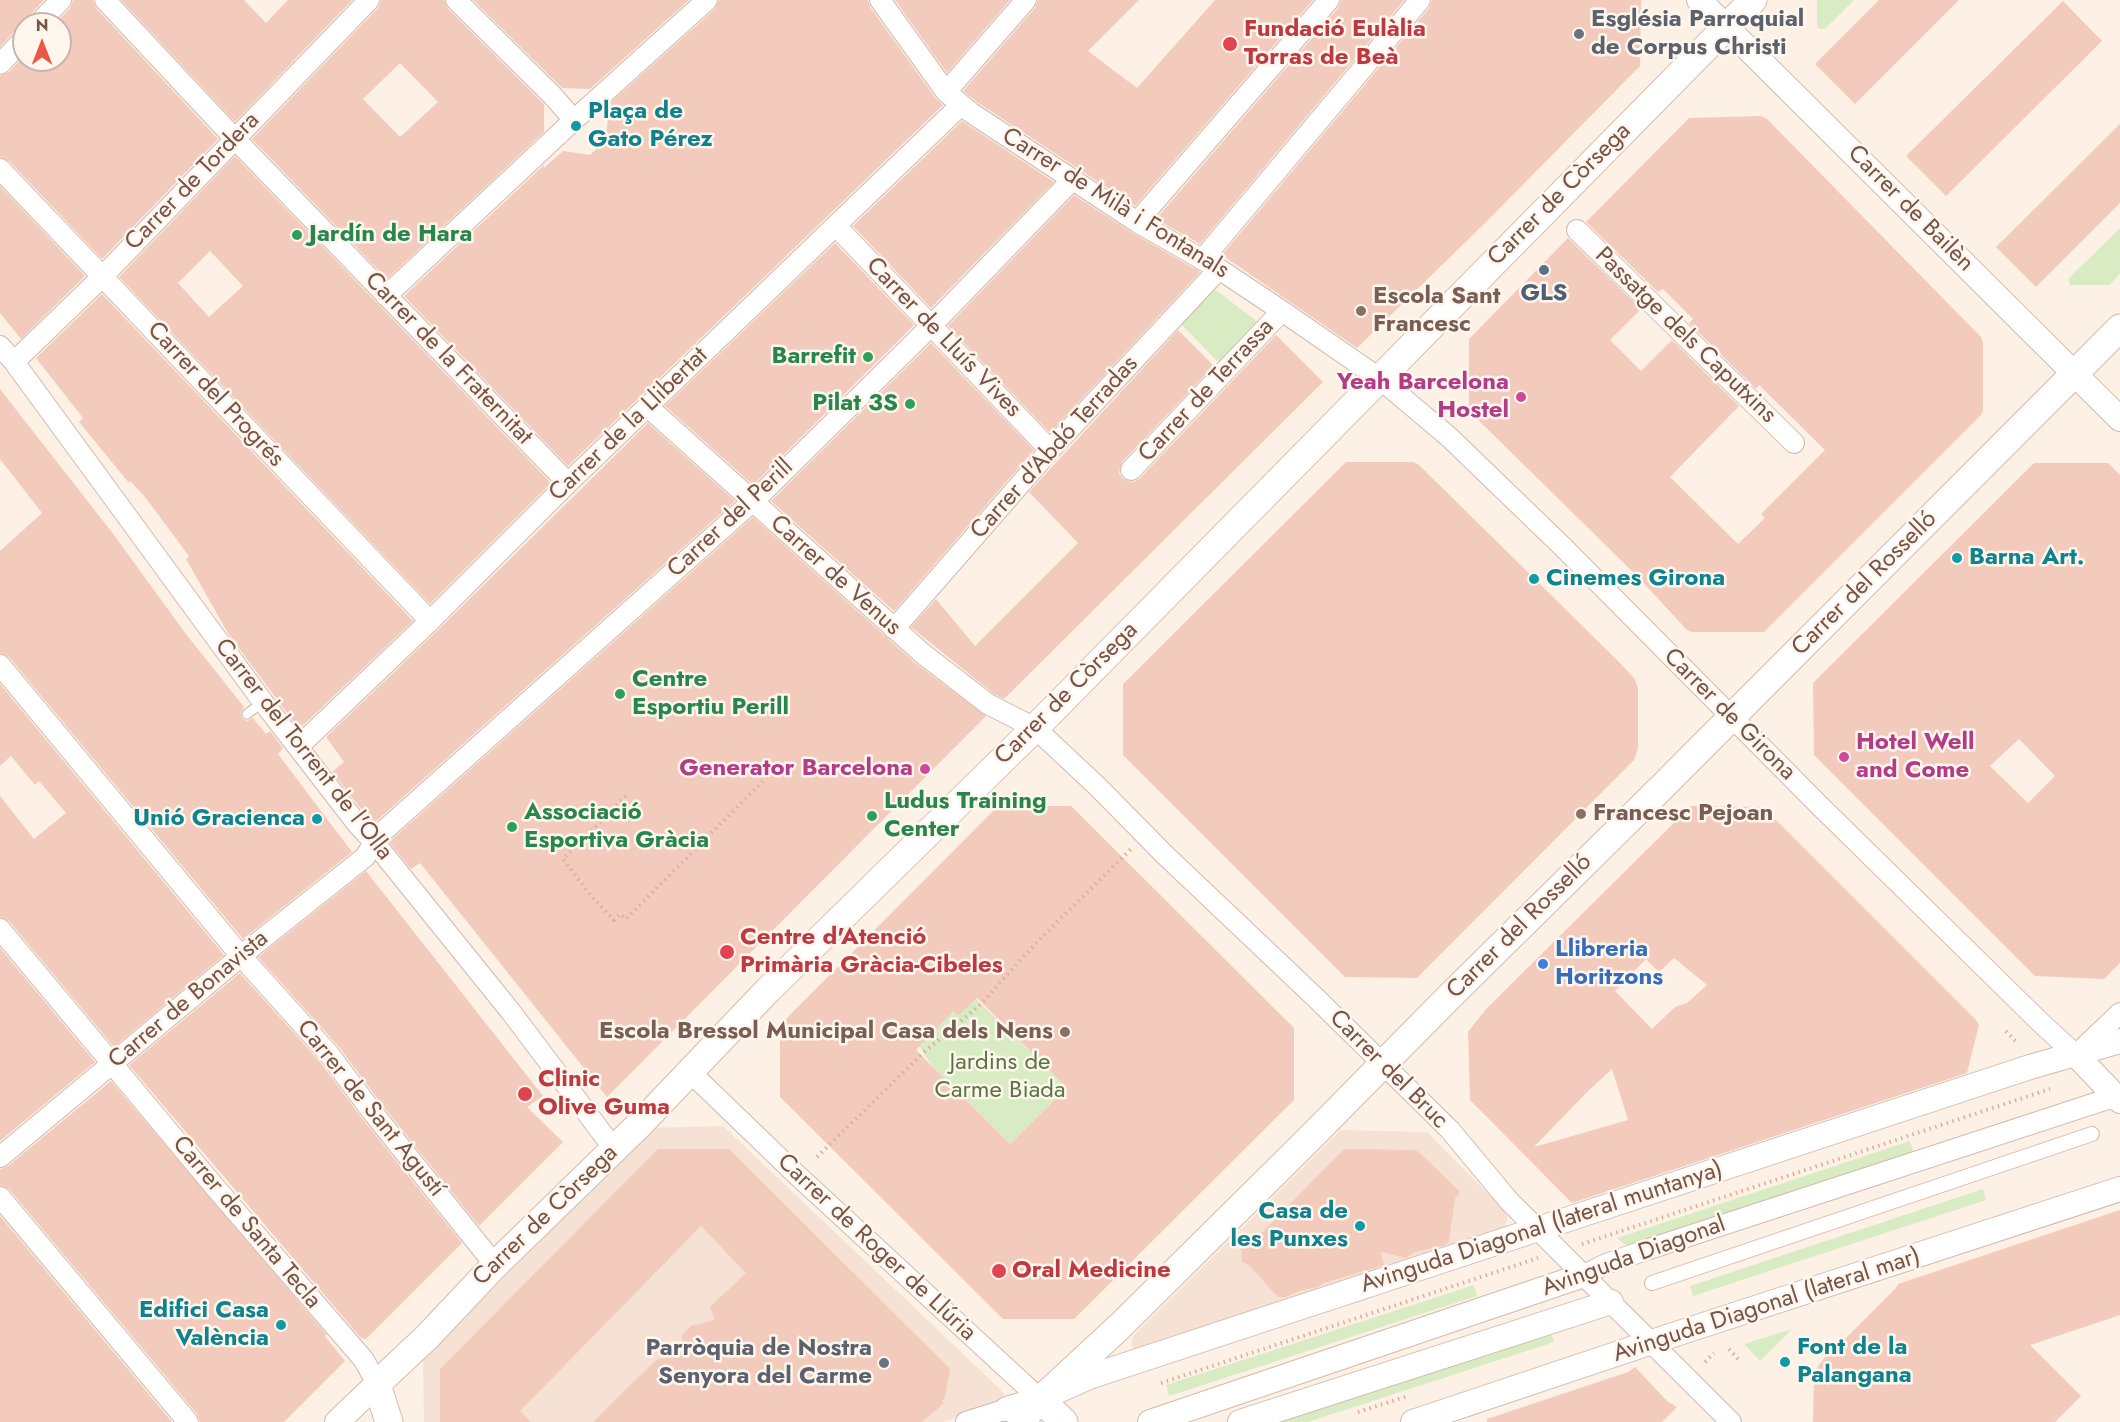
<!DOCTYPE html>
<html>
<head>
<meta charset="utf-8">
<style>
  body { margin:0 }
  #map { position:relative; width:2120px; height:1422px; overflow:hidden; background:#fdf1e6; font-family:Jost,sans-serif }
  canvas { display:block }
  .north { position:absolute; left:12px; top:12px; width:60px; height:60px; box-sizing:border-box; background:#fff6ed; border:2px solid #c9b5ab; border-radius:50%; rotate:0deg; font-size:16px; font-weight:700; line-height:24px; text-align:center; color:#775449 }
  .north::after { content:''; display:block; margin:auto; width:21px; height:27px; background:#eb5847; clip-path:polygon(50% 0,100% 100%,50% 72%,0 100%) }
</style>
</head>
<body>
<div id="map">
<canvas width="2120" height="1422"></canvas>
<div class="north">N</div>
</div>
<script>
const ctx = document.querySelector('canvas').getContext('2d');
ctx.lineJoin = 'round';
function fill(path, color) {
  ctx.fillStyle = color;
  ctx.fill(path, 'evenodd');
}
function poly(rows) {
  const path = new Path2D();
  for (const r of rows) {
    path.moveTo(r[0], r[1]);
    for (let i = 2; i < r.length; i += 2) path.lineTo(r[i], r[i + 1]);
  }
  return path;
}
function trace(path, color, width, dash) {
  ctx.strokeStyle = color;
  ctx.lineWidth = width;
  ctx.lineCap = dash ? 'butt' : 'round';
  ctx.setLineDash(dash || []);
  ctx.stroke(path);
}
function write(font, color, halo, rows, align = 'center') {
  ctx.font = font + ' Jost,sans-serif';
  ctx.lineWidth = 5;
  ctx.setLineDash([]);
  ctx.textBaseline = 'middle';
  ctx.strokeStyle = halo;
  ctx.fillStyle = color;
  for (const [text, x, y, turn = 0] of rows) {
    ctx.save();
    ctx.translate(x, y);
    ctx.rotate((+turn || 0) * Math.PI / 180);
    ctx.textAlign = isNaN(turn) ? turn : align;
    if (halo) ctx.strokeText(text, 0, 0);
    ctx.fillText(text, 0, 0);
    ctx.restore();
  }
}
const residential = poly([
  [723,1126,999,1388,1004,1394,1004,1399,1000,1403,943,1422,424,1422,423,1361,648,1128],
  [1341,1130,1427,1132,1506,1212,1507,1219,1505,1227,1500,1233,1135,1350,1131,1346,1133,1336]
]);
const green = poly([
  [1817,0,1854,0,1825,29,1820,29,1817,26],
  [2120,228,2120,274,2109,285,2070,285,2068,279],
  [1212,287,1263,326,1223,367,1179,322],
  [976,999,1067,1088,1010,1144,933,1067,919,1046,953,1011,958,1016],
  [1910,1141,1914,1152,1627,1246,1617,1238],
  [1983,1189,1986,1200,1693,1296,1690,1286],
  [1474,1285,1477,1296,1169,1396,1166,1385],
  [1792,1329,1760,1361,1744,1344],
  [1551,1332,1554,1342,1308,1422,1270,1422]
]);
const building = poly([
  [0,0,44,0,29,16,24,27,15,31,0,47],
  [73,0,93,0,96,8,218,139,102,259,9,161,0,157,0,76,9,72,24,56,24,60,60,60,60,24,55,24,70,8],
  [121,0,244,0,266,23,288,0,352,0,235,122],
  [381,0,444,0,448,9,544,104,544,132,387,279,252,139,378,8],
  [400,63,438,102,400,137,363,99],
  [473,0,689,0,590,89,562,88],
  [719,0,868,0,870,7,936,99,943,105,568,466,404,296,544,165,544,168,563,151,590,155,606,140,609,104,715,9],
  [895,0,1010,0,947,73],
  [1038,0,1139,0,1088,51,1137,88,1215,0,1313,0,1135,206,977,102,963,91,1035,8],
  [1341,0,1404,0,1200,244,1156,219,1338,8],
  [1432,0,1641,0,1640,66,1487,221,1357,348,1222,255,1429,8],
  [1879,0,1959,0,1855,104,1815,64],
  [2063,1,2102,41,1946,196,1906,156],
  [1761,116,1767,119,1981,337,1983,344,1983,411,1981,415,1764,632,1692,632,1687,630,1637,576,1469,411,1469,339,1568,238,1641,309,1610,340,1641,371,1672,340,1739,406,1670,477,1738,544,1765,518,1761,514,1825,450,1759,385,1756,389,1689,323,1693,319,1663,289,1658,292,1586,222,1689,118],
  [962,121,1054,182,931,308,853,226],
  [2120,124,2120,203,2036,287,1996,247],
  [235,156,551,483,430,604,119,277],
  [210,251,243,286,209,317,178,283],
  [0,186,85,276,21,339,0,313],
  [1074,195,1131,232,1200,272,1050,433,948,326],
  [835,243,914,325,753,485,665,406],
  [102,294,413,621,299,729,229,635,186,559,189,556,145,497,130,481,129,483,79,422,83,418,36,358],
  [1178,330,1214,366,1122,462,1119,473,1122,478,1128,481,1134,482,1140,478,1276,335,1323,382,1004,699,994,694,911,627,936,599,975,646,1078,543,1029,492],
  [931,343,1034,450,894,611,771,501],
  [0,389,114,535,186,634,244,707,241,712,242,718,247,721,253,718,266,734,270,731,283,748,278,754,352,852,243,939,9,657,0,653,0,551,42,513,0,459],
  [648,423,735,501,373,824,332,772,344,762,326,737,438,630],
  [1346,462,1413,462,1418,464,1619,662,1634,678,1638,688,1638,749,1634,760,1417,978,1345,977,1123,755,1123,684],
  [2034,463,2108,463,2120,475,2120,963,2104,979,2035,976,1814,755,1813,683],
  [2019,739,2055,776,2028,803,1990,766],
  [753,517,914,662,986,716,607,1097,420,863,411,869,389,842],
  [0,684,224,955,114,1047,9,921,0,917,0,796,34,839,66,813,39,781,35,785,11,756,0,766],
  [998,806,1071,806,1294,1028,1294,1100,1074,1319,1003,1319,780,1097,780,1025],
  [977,998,1067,1088,1010,1144,916,1050,953,1011,958,1016],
  [1691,806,1763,807,1976,1020,1979,1025,1967,1073,1572,1203,1470,1100,1468,1032,1486,1009],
  [1674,958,1707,985,1687,1003,1675,1007,1652,1029,1615,991,1646,959,1659,972],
  [1612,1069,1628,1120,1534,1147,1588,1091],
  [366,871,543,1096,527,1107,563,1142,479,1226,380,1102,339,1047,258,957],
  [0,948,95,1062,0,1141],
  [240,973,320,1062,361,1117,462,1243,366,1339,361,1338,129,1065],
  [111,1081,327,1335,324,1335,345,1361,284,1422,200,1422,197,1414,9,1189,0,1185,0,1169,8,1166],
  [658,1149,729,1149,950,1369,945,1397,942,1401,944,1403,922,1422,593,1422,656,1360,686,1350,681,1336,691,1326,715,1320,710,1307,746,1273,701,1226,520,1411,531,1422,440,1422,440,1369],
  [1348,1149,1415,1150,1419,1152,1460,1192,1455,1199,1449,1240,1446,1245,1415,1252,1406,1258,1381,1252,1384,1265,1324,1283,1317,1287,1299,1291,1286,1297,1279,1297,1274,1293,1250,1266,1242,1262,1241,1249,1248,1247,1343,1150],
  [2120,1210,2120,1315,2030,1345,2081,1396,2055,1422,1813,1422,1814,1376,1816,1369,1826,1356,1842,1342,1896,1288,1898,1284],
  [0,1216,172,1422,0,1422],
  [1635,1367,1667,1401,1677,1407,1662,1422,1487,1422,1487,1419,1628,1372]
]);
const path = poly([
  [626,796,563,859,592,897,614,920,620,914,626,919,783,761],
  [2006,1031,2018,1044],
  [817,1157,923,1053,981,1004,1036,943,1131,849],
  [1582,1244,2050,1089],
  [1729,1349,1738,1359],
  [1705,1362,1714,1353],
  [1161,1383,1538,1258],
  [1358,1412,1408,1396]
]);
const service = poly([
  [247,714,263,702]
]);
const pedestrian = poly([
  [1652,1283,2092,1134]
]);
const minor = poly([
  [105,0,235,139,568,483],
  [456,0,552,95,574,120],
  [880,0,946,92,970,112,1137,222,1219,269,1282,311,1379,378,1449,437,1563,547,1819,805,2041,1023,2076,1055,2120,1013],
  [38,24,61,0],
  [0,64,24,39],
  [946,92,1026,0],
  [0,169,430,621],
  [1137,222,1329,0],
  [836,226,1050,450],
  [1577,230,1794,443],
  [1202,260,1420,0],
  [386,296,574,120,707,0],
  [0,346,14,362,263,702,358,825,374,842,511,1012,614,1149],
  [14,362,103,276,369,0],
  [648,407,922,653,988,704,1035,728,1097,786,1165,855,1317,999,1450,1130,1509,1201,1731,1422],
  [1131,470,1282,311],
  [894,629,1050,450,1219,269],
  [0,665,241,956,329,1054,370,1109,495,1265],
  [298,747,430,621,568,483,961,105],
  [0,929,214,1186,364,1360,377,1384],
  [690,1072,797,1175,1040,1399],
  [0,1157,252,947,365,857,379,835,762,493,932,325,1072,180],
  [0,1197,188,1422],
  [1584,1275,1606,1264,1640,1252,2120,1095],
  [966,1422,1007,1409]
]);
const tertiary = poly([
  [1699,0,2120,419],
  [2076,1055,2120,1101],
  [1007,1409,1040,1399,1089,1377,2030,1067,2120,1041],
  [337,1422,377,1384],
  [1150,1422,1584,1275],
  [1240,1422,1611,1302],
  [1413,1422,1676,1334,2120,1189]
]);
const secondary = poly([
  [1040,1399,1064,1422],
  [389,1422,377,1384,427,1337,495,1265,642,1122,768,990,1035,728,1753,0],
  [1021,1422,1036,1404,1120,1326,1314,1134,1449,997,1660,789,2120,328]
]);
const markers = [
  [1579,34,6,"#6b7280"],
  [1230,44,8,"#e0444e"],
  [576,126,6,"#0f9aa8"],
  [297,235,6,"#2e9e5b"],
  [1544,270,6,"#5c6f8a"],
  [1361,311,6,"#8d6e63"],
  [868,357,6,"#2e9e5b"],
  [1521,397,6,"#d1479c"],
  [910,404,6,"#2e9e5b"],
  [1957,558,6,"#0f9aa8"],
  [1534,579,6,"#0f9aa8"],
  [620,694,6,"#2e9e5b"],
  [1844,757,6,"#d1479c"],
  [925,769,6,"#d1479c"],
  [1581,814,6,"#8d6e63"],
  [872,816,6,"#2e9e5b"],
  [317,819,6,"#0f9aa8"],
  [512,827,6,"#2e9e5b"],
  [727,952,8,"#e0444e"],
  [1543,964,6,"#3f7fe0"],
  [1065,1032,6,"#8d6e63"],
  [525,1094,8,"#e0444e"],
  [1360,1226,6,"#0f9aa8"],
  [999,1271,8,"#e0444e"],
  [281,1325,6,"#0f9aa8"],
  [1785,1362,6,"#0f9aa8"],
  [884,1363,6,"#6b7280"]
];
const worshipNames = [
  ["Església Parroquial",1591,20],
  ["de Corpus Christi",1591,48],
  ["Parròquia de Nostra",872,1349,"right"],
  ["Senyora del Carme",872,1377,"right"]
];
const healthNames = [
  ["Fundació Eulàlia",1244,30],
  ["Torras de Beà",1244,58],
  ["Centre d'Atenció",740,938],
  ["Primària Gràcia-Cibeles",740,966],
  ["Clinic",538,1080],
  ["Olive Guma",538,1108],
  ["Oral Medicine",1012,1271]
];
const cultureNames = [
  ["Plaça de",588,112],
  ["Gato Pérez",588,140],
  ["Barna Art.",1969,558],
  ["Cinemes Girona",1546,579],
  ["Unió Gracienca",305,819,"right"],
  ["Casa de",1348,1212,"right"],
  ["les Punxes",1348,1240,"right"],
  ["Edifici Casa",269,1311,"right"],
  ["València",269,1339,"right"],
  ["Font de la",1797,1348],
  ["Palangana",1797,1376]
];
const streetNames = [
  ["Carrer de Tordera",193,182,-46],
  ["Carrer de Còrsega",1560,195,-45],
  ["Carrer de Milà i Fontanals",1115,204,32],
  ["Carrer de Bailèn",1910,209,45],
  ["Passatge dels Caputxins",1685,336,44],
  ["Carrer de Lluís Vives",943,338,46],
  ["Carrer de la Fraternitat",448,359,46],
  ["Carrer de Terrassa",1207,391,-47],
  ["Carrer del Progrés",215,395,47],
  ["Carrer de la Llibertat",629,425,-44],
  ["Carrer d'Abdó Terradas",1055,448,-48],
  ["Carrer del Perill",731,519,-43],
  ["Carrer de Venus",835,576,42],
  ["Carrer del Rosselló",1865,584,-45],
  ["Carrer de Còrsega",1067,694,-45],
  ["Carrer de Girona",1729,715,45],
  ["Carrer del Torrent de l'Olla",303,750,52],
  ["Carrer del Rosselló",1520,927,-45],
  ["Carrer de Bonavista",189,1000,-40],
  ["Carrer del Bruc",1388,1070,45],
  ["Carrer de Sant Agustí",370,1109,51],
  ["Carrer de Còrsega",546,1216,-44],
  ["Carrer de Santa Tecla",246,1223,50],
  ["Avinguda Diagonal (lateral muntanya)",1542,1228,-18],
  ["Carrer de Roger de Llúria",876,1248,43],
  ["Avinguda Diagonal",1634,1257,-20],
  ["Avinguda Diagonal (lateral mar)",1767,1306,-18]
];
const leisureNames = [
  ["Jardín de Hara",309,235],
  ["Barrefit",856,357,"right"],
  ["Pilat 3S",898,404,"right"],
  ["Centre",632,680],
  ["Esportiu Perill",632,708],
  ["Ludus Training",884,802],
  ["Center",884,830],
  ["Associació",524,813],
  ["Esportiva Gràcia",524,841]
];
const serviceNames = [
  ["GLS",1544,294]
];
const educationNames = [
  ["Escola Sant",1373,297],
  ["Francesc",1373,325],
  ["Francesc Pejoan",1593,814],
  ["Escola Bressol Municipal Casa dels Nens",1053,1032,"right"]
];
const hotelNames = [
  ["Yeah Barcelona",1509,383],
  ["Hostel",1509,411],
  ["Hotel Well",1856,743,"left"],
  ["and Come",1856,771,"left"],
  ["Generator Barcelona",913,769]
];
const shopNames = [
  ["Llibreria",1555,950],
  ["Horitzons",1555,978]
];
const parkNames = [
  ["Jardins de",1000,1063],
  ["Carme Biada",1000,1091]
];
fill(residential, '#f5e2d4');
fill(green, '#d8ebc3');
fill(building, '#f3cbbc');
trace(service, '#d1b9ad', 11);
trace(pedestrian, '#d1b9ad', 16);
trace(minor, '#d1b9ad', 22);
trace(tertiary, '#d1b9ad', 26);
trace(secondary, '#d7baad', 29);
trace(path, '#d9ae9f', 4, [1.5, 4.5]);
trace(service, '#fff', 9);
trace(pedestrian, '#fff', 14);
trace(minor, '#fff', 20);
trace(tertiary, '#fff', 24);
trace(secondary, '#fff', 27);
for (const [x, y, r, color] of markers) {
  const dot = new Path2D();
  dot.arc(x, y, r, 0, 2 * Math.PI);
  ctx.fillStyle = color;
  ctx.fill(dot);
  trace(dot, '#fff6ed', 2);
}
write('bold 24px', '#5b616d', '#fff6ed', worshipNames, 'left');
write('bold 24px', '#be3a42', '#fff6ed', healthNames, 'left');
write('bold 24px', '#0d838f', '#fff6ed', cultureNames, 'left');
write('24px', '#775449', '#fff6ed', streetNames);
write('bold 24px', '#27864d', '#fff6ed', leisureNames, 'left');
write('bold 24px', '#4e5e75', '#fff6ed', serviceNames);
write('bold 24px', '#785e54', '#fff6ed', educationNames, 'left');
write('bold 24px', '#b23c85', '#fff6ed', hotelNames, 'right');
write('bold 24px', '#366cbe', '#fff6ed', shopNames, 'left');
write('24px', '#56783e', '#fff6ed', parkNames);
</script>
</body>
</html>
